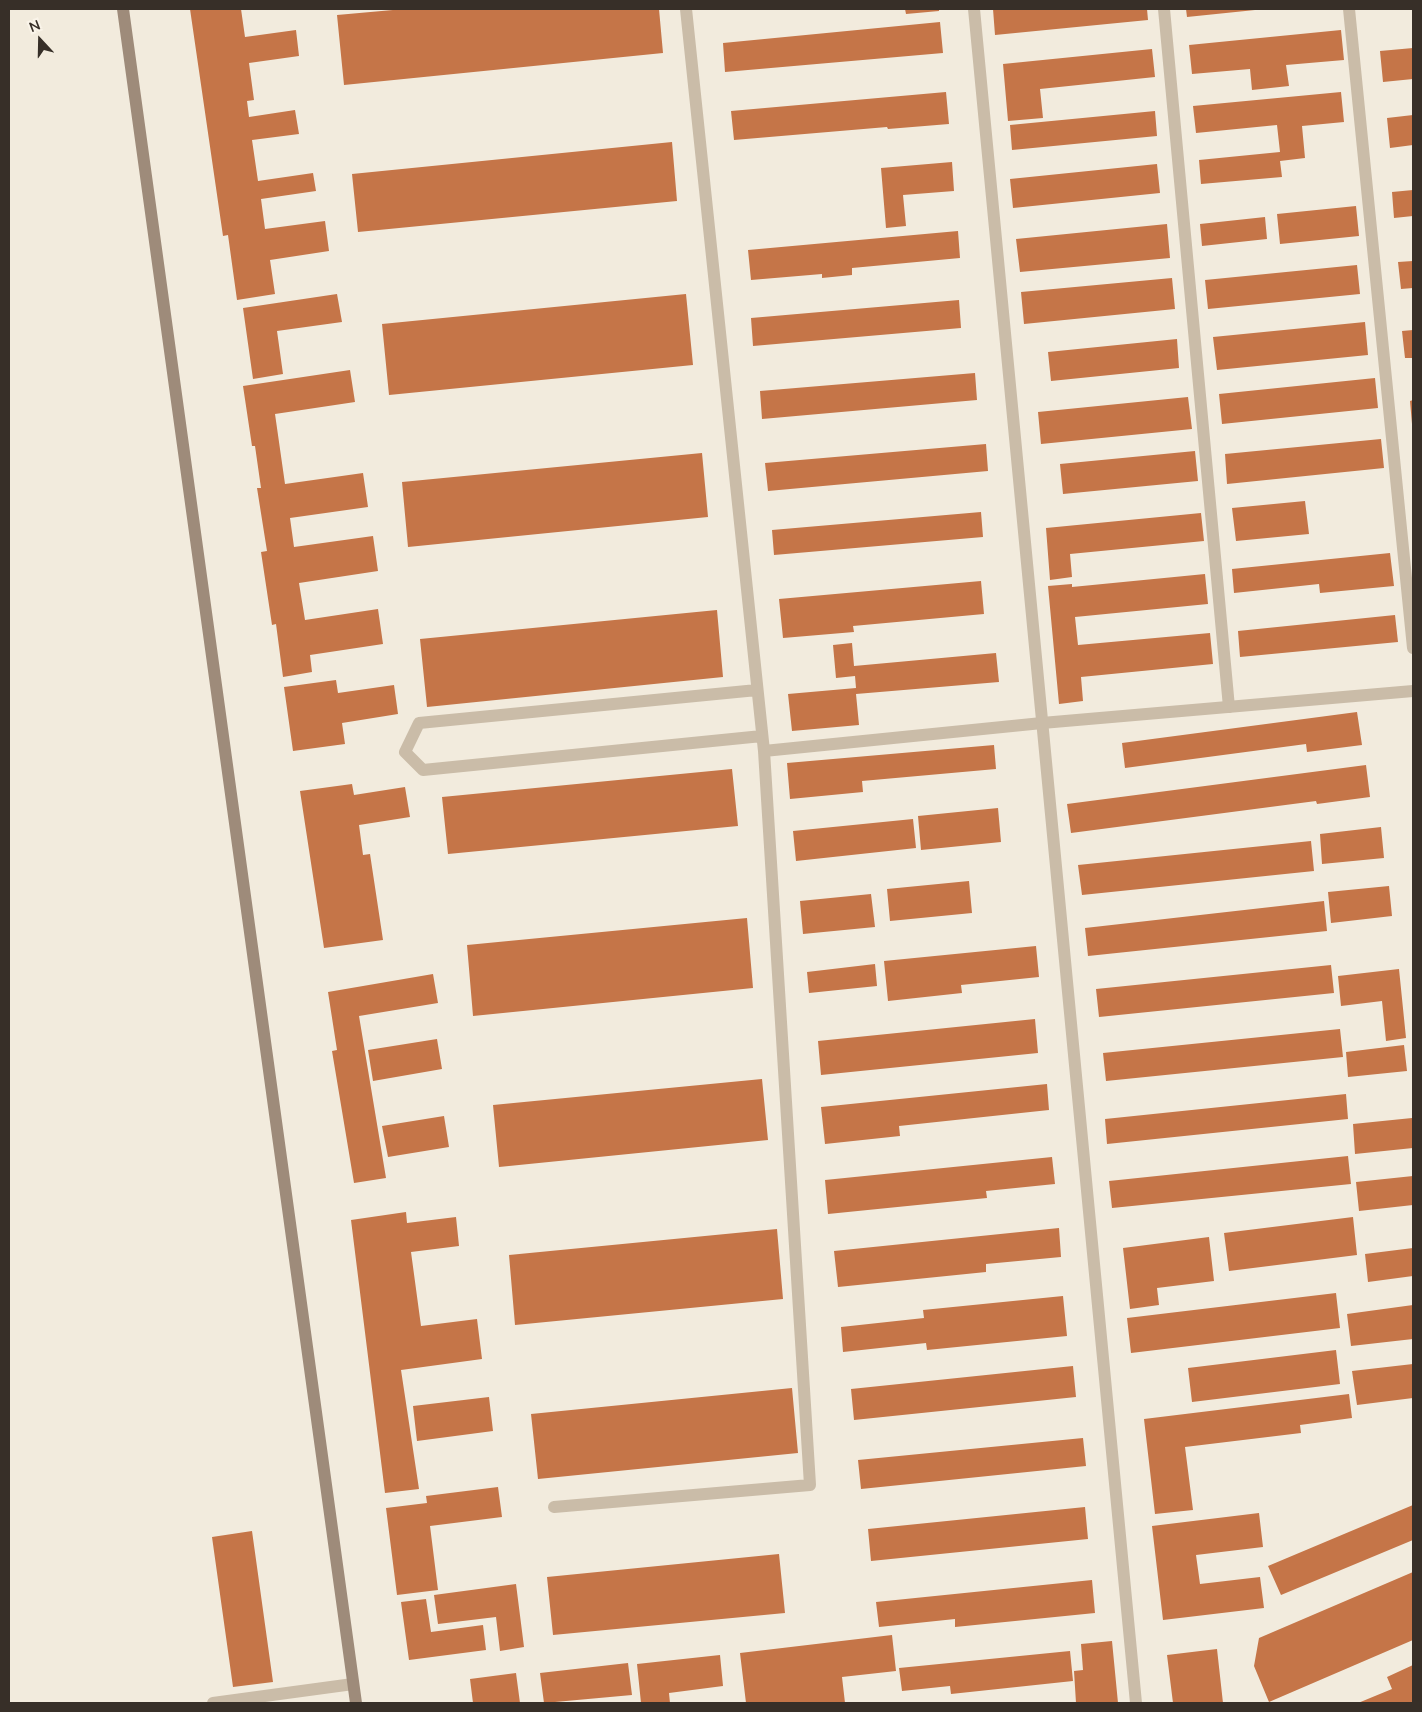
<!DOCTYPE html>
<html>
<head>
<meta charset="utf-8">
<style>
  body { margin:0 }
  #map { position:relative; width:1422px; height:1712px; overflow:hidden; background:#f2ebdd; font-family:Mulish,sans-serif }
  canvas { display:block }
  .frame { position:absolute; inset:0; border:10px solid #372f28; pointer-events:none }
  .north { position:absolute; left:15px; top:15px; width:50px; height:50px; -webkit-text-stroke:4px #faf4e9; paint-order:stroke; rotate:339deg; font-size:14px; font-weight:700; line-height:20px; text-align:center; color:#372f28 }
  .north::after { content:''; display:block; margin:auto; width:18px; height:22px; background:#372f28; clip-path:polygon(50% 0,100% 100%,50% 72%,0 100%) }
</style>
</head>
<body>
<div id="map">
<canvas width="1422" height="1712"></canvas>
<div class="frame"></div>
<div class="north">N</div>
</div>
<script>
const ctx = document.querySelector('canvas').getContext('2d');
ctx.lineJoin = 'round';
function fill(path, color) {
  ctx.fillStyle = color;
  ctx.fill(path, 'evenodd');
}
function poly(rows) {
  const path = new Path2D();
  for (const r of rows) {
    path.moveTo(r[0], r[1]);
    for (let i = 2; i < r.length; i += 2) path.lineTo(r[i], r[i + 1]);
  }
  return path;
}
function trace(path, color, width, dash) {
  ctx.strokeStyle = color;
  ctx.lineWidth = width;
  ctx.lineCap = dash ? 'butt' : 'round';
  ctx.setLineDash(dash || []);
  ctx.stroke(path);
}
const building = poly([
  [190,9,241,9,245,37,296,30,299,56,249,63,254,100,247,101,249,117,295,110,299,134,252,140,258,181,313,173,316,191,261,199,265,229,325,221,329,251,270,260,275,294,237,300,228,235,223,236],
  [404,9,659,9,663,53,344,85,337,15],
  [905,9,939,9,939,11,906,14],
  [993,9,1147,9,1148,20,995,35],
  [1186,9,1254,9,1255,10,1187,17],
  [940,22,943,53,725,72,723,43],
  [1341,30,1344,60,1286,65,1289,86,1252,90,1250,69,1192,74,1189,45],
  [1413,48,1413,79,1383,82,1380,51],
  [1152,49,1155,77,1040,89,1043,118,1008,121,1003,64],
  [946,92,949,124,888,129,887,127,734,140,731,111],
  [1341,92,1344,122,1302,126,1305,158,1280,161,1282,177,1201,184,1199,160,1280,152,1277,125,1196,133,1193,106],
  [1155,111,1157,136,1012,150,1010,125],
  [1413,115,1413,145,1390,148,1387,118],
  [672,142,677,201,358,232,352,174],
  [952,162,954,191,903,195,906,226,886,228,881,168],
  [1157,164,1160,193,1013,208,1010,179],
  [1413,190,1413,216,1394,218,1392,192],
  [1356,206,1359,236,1280,244,1277,214],
  [1265,217,1267,239,1202,246,1200,224],
  [1167,224,1170,258,1020,272,1016,239],
  [958,231,960,258,852,268,852,275,822,278,822,274,751,280,748,250],
  [1413,261,1413,288,1401,289,1398,262],
  [1357,265,1360,294,1208,309,1205,280],
  [1172,278,1175,309,1024,324,1021,292],
  [337,294,342,322,277,331,283,374,253,379,243,308],
  [686,294,693,365,389,395,382,324],
  [959,300,961,328,753,346,751,318],
  [1365,322,1368,355,1217,370,1213,337],
  [1413,330,1413,358,1405,358,1402,331],
  [1177,339,1179,368,1051,381,1048,352],
  [350,370,355,402,275,414,285,484,363,473,368,507,290,518,294,547,373,536,378,571,299,583,305,620,378,609,383,644,310,655,312,672,283,677,276,624,272,625,261,552,267,551,257,488,261,488,255,446,252,446,243,386],
  [975,373,977,400,762,419,760,391],
  [1375,378,1378,408,1222,424,1219,394],
  [1188,397,1192,429,1041,444,1038,412],
  [1413,400,1413,424,1412,424,1410,401],
  [1381,439,1384,468,1227,484,1225,454],
  [986,444,988,471,768,491,765,463],
  [1195,451,1198,481,1063,494,1060,464],
  [702,453,708,517,408,547,402,482],
  [1305,501,1309,534,1236,541,1232,508],
  [981,512,983,537,774,555,772,530],
  [1201,513,1204,541,1070,554,1072,577,1050,580,1046,528],
  [1390,553,1394,586,1320,593,1319,584,1234,593,1232,569],
  [1205,574,1208,604,1075,617,1078,645,1210,633,1213,664,1081,677,1083,701,1059,704,1048,586,1072,584,1072,587],
  [981,581,984,614,853,626,854,632,783,638,779,599],
  [717,610,723,677,427,707,420,639],
  [1395,615,1398,642,1240,657,1238,631],
  [852,643,854,666,996,653,999,682,856,694,859,725,792,731,788,694,856,688,855,676,836,678,833,645],
  [336,680,338,693,394,685,398,714,342,723,345,744,293,751,284,687],
  [1357,712,1362,745,1307,752,1306,744,1125,768,1122,743],
  [994,745,996,769,862,781,863,792,790,799,787,763],
  [1366,765,1370,797,1317,804,1316,801,1071,833,1067,804],
  [732,769,738,826,448,854,442,797],
  [352,784,354,795,405,787,410,817,359,825,363,855,370,854,383,940,324,948,300,791],
  [998,808,1001,842,921,850,918,816],
  [913,819,916,848,796,861,793,831],
  [1381,827,1384,858,1322,864,1320,834],
  [1311,841,1314,871,1082,895,1078,865],
  [969,881,972,913,890,921,887,889],
  [1389,886,1392,916,1331,923,1328,892],
  [871,894,875,927,803,934,800,901],
  [1324,901,1327,931,1088,956,1085,928],
  [747,918,753,988,473,1016,467,945],
  [1036,946,1039,977,961,985,962,993,888,1001,884,961],
  [875,964,877,986,809,993,807,972],
  [1331,965,1334,993,1099,1017,1096,989],
  [1399,969,1406,1038,1386,1041,1382,1001,1341,1006,1338,976],
  [433,974,438,1003,359,1016,386,1178,354,1183,332,1051,337,1050,328,992],
  [1035,1019,1038,1053,821,1075,818,1041],
  [1340,1029,1343,1057,1106,1081,1103,1053],
  [437,1039,442,1069,373,1081,368,1050],
  [1404,1045,1407,1071,1348,1077,1346,1052],
  [762,1079,768,1140,499,1167,493,1105],
  [1047,1084,1049,1110,899,1126,900,1136,825,1144,821,1107],
  [1346,1094,1348,1119,1107,1144,1105,1119],
  [444,1116,449,1147,388,1157,382,1126],
  [1412,1118,1413,1148,1355,1154,1353,1124],
  [1348,1156,1351,1184,1112,1208,1109,1181],
  [1052,1157,1055,1184,986,1191,987,1198,828,1214,825,1180],
  [1413,1176,1413,1205,1359,1211,1356,1182],
  [406,1212,407,1223,456,1217,459,1246,411,1252,421,1326,477,1319,482,1359,401,1370,419,1489,385,1493,351,1220],
  [1353,1217,1357,1255,1229,1271,1224,1233],
  [1059,1228,1061,1257,986,1264,986,1272,838,1287,834,1251],
  [777,1229,783,1299,515,1325,509,1255],
  [1209,1237,1214,1281,1157,1288,1159,1305,1130,1309,1123,1248],
  [1413,1248,1413,1276,1368,1282,1365,1254],
  [1336,1293,1340,1328,1131,1353,1127,1318],
  [1063,1296,1067,1336,927,1350,926,1343,843,1352,841,1327,924,1318,923,1310],
  [1413,1305,1413,1339,1351,1346,1347,1314],
  [1336,1350,1340,1384,1192,1402,1188,1368],
  [1413,1364,1413,1398,1357,1405,1352,1371],
  [1073,1366,1076,1397,854,1420,851,1389],
  [792,1388,798,1453,538,1479,531,1414],
  [1349,1394,1352,1418,1300,1425,1301,1433,1185,1447,1193,1510,1155,1514,1144,1419],
  [489,1397,493,1431,417,1441,413,1406],
  [1083,1438,1086,1466,861,1489,858,1460],
  [498,1487,502,1517,430,1526,438,1590,397,1595,386,1508,427,1503,426,1496],
  [1413,1505,1413,1540,1281,1595,1268,1566],
  [1085,1507,1088,1539,871,1561,868,1529],
  [1259,1513,1263,1547,1196,1555,1200,1584,1260,1577,1264,1608,1163,1620,1152,1526],
  [252,1531,273,1682,233,1687,212,1537],
  [779,1554,785,1613,553,1635,547,1577],
  [1413,1572,1413,1640,1269,1702,1254,1666,1259,1638],
  [1092,1580,1095,1613,955,1627,955,1619,879,1627,876,1602],
  [516,1584,524,1647,500,1651,496,1617,438,1624,434,1595],
  [426,1599,431,1632,483,1625,486,1650,409,1660,401,1602],
  [892,1635,896,1671,842,1677,845,1703,746,1703,740,1653],
  [1112,1641,1118,1703,1076,1703,1074,1671,1083,1670,1081,1644],
  [1217,1649,1223,1703,1173,1703,1167,1655],
  [1070,1651,1073,1681,951,1694,950,1686,902,1691,899,1668],
  [720,1655,723,1686,669,1693,670,1703,641,1703,637,1664],
  [628,1663,632,1695,544,1703,540,1673],
  [1413,1665,1413,1703,1358,1703,1392,1689,1387,1677],
  [516,1673,520,1703,473,1703,470,1679]
]);
const lane = poly([
  [1164,9,1229,707],
  [757,690,419,723,405,752,423,770,762,736],
  [764,751,1042,723],
  [554,1507,810,1485,764,751,686,9],
  [213,1703,353,1684]
]);
const street = poly([
  [974,9,1136,1703],
  [1349,9,1413,648],
  [1042,723,1413,691]
]);
const secondary = poly([
  [123,9,356,1703]
]);
fill(building, '#c57548');
trace(lane, '#cabca8', 12);
trace(street, '#cabca8', 12);
trace(secondary, '#9e8b7a', 12);
</script>
</body>
</html>
